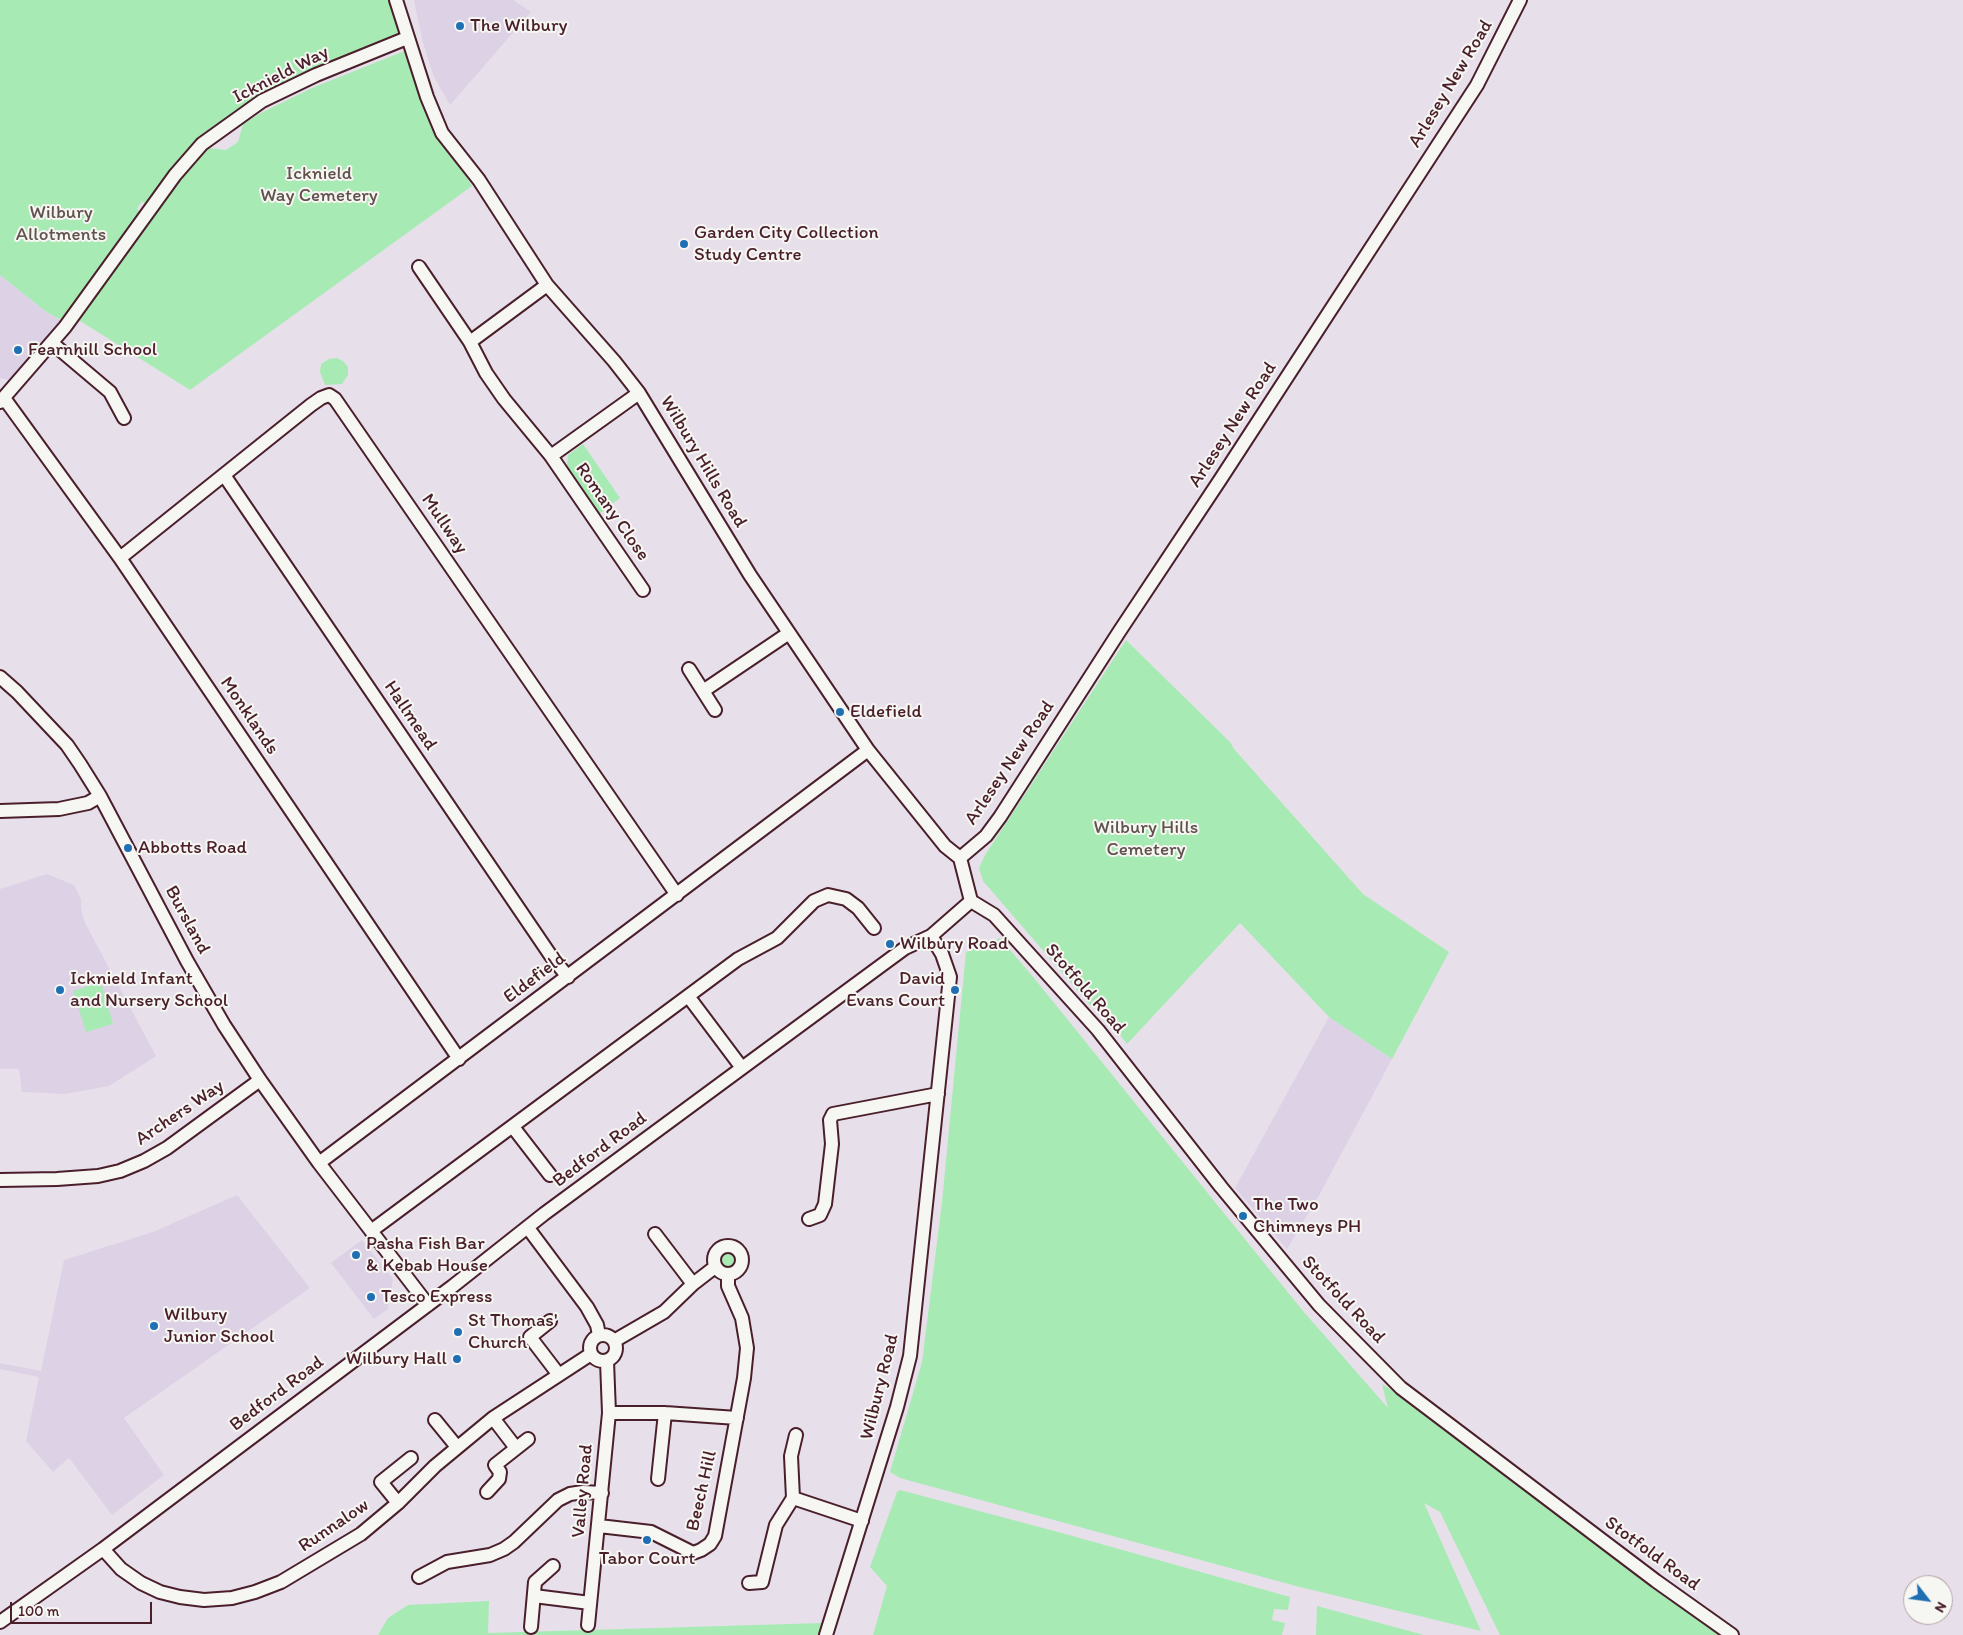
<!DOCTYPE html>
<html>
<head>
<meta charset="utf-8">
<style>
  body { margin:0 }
  #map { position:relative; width:1963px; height:1635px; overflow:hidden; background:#e7e0eb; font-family:Itim,sans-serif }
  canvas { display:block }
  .north { position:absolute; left:1903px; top:1575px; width:50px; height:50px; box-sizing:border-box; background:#f6f6f2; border:1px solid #b1a0a2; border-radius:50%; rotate:120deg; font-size:14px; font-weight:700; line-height:20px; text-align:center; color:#4a1f2b }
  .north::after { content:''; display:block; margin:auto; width:18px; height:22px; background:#1f6fb2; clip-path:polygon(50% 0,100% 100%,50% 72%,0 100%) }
  .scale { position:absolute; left:10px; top:1602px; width:142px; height:22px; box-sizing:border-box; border:2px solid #4a1f2b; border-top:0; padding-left:6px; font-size:15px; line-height:18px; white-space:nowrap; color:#4a1f2b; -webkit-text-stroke:4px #f6f6f2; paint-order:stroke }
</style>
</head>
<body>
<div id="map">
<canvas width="1963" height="1635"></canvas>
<div class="north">N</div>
<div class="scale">100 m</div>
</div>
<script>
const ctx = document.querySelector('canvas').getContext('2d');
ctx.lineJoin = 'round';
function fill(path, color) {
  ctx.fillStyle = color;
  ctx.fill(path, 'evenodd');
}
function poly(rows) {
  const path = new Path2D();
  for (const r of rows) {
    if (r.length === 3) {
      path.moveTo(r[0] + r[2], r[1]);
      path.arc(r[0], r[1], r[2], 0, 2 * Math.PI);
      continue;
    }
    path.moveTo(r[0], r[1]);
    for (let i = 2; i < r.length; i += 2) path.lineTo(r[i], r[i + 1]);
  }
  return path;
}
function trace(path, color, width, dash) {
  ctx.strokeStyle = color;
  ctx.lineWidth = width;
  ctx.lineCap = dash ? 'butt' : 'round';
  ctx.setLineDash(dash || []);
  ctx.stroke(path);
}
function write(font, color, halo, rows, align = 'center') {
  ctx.font = font + ' Itim,sans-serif';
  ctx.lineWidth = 4;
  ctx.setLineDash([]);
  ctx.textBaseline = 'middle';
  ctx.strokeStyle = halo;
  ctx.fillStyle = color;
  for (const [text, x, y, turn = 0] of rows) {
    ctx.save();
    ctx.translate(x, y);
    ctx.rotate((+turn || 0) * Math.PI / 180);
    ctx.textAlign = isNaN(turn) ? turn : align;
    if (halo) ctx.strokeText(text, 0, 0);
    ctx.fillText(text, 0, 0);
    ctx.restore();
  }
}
const built = poly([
  [415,0,513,0,531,12,450,105,434,77,423,43,414,1],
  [0,275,45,311,61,321,9,380,0,378],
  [47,874,74,885,81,899,81,909,85,923,156,1056,109,1086,65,1094,22,1092,19,1069,0,1069,0,889],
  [1329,1017,1392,1059,1322,1190,1287,1249,1235,1188],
  [237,1195,310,1288,124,1418,164,1475,112,1515,69,1458,53,1472,26,1441,39,1377,0,1369,0,1363,41,1371,64,1260,153,1232],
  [362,1240,393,1279,388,1309,374,1319,331,1263]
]);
const green = poly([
  [0,0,393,0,404,38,218,128,148,208,142,201,137,209,143,215,70,314,59,319,45,311,0,275],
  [407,50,440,135,472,186,190,390,77,319,178,178,209,148,226,150,238,142,243,124,259,114,312,88],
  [337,358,343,361,348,367,348,375,342,384,325,385,320,372,321,364,329,359],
  [583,444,620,498,599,514,567,466,568,455],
  [1126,640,1230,742,1234,749,1363,894,1449,952,1392,1059,1329,1017,1240,923,1127,1044,1117,1031,1117,1023,1106,1008,1096,1009,1092,1007,983,881,979,868,985,855],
  [1000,938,1034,978,1303,1311,1388,1408,1382,1384,1406,1399,1684,1609,1721,1635,1500,1635,1440,1512,1424,1503,1481,1631,1296,1586,900,1478,890,1472,922,1362,942,1202,966,952],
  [101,982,113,1024,86,1032,73,991],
  [729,1260,11],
  [900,1490,1062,1533,1290,1597,1288,1610,1274,1609,1272,1620,1285,1623,1282,1635,873,1635,887,1586,870,1567,897,1492],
  [489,1601,488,1633,822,1623,823,1630,822,1635,378,1635,388,1618,408,1605],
  [1317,1606,1424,1635,1316,1635]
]);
const minor = poly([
  [396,0,427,97,442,133,479,180,547,285,614,361,639,393,750,575,868,750,945,846,960,858,971,901],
  [419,267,470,342,486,373,504,399,551,456,643,590],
  [470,342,547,285],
  [52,343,110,392,124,418],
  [4,398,120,558,459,1059],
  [0,402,65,327,175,175,202,144,262,101,316,75,407,38],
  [551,456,639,393],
  [224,475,551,956,568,977],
  [120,558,311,405,321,398,329,395,335,399,677,895],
  [689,669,715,710],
  [0,677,17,692,67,745,80,764,100,796,187,961,224,1025,260,1080,319,1163,428,1305],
  [703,691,789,633],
  [0,811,59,809,88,803,100,796],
  [960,858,986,836,1000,817,1119,632,1220,480,1477,85,1520,0],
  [971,901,994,915,1098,1030,1221,1187,1319,1305,1401,1388,1656,1581,1732,1635],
  [688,996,742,1068],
  [513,1127,550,1175],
  [319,1163,868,750],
  [0,1180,57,1179,98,1176,120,1171,144,1161,167,1148,260,1080],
  [809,1219,820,1215,825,1204,832,1144,830,1120,833,1114,938,1094],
  [528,1228,587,1307,597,1325,599,1335],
  [371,1231,738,959,777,938,814,901,828,895,846,899,858,908,874,928],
  [655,1234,693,1284],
  [728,1260,14],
  [550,1321,530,1337,559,1375],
  [603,1348,13],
  [614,1341,664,1312,693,1284,715,1267],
  [609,1413,665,1413,737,1418],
  [493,1418,516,1448],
  [435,1420,457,1447],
  [658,1479,665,1413],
  [487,1492,499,1479,500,1472,495,1465,528,1439],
  [793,1498,862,1521],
  [398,1503,381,1482,411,1458],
  [599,1526,651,1532,693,1553,701,1550,710,1544,715,1536,744,1378,747,1348,742,1318,728,1286,728,1274],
  [103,1549,121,1569,141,1583,160,1592,180,1597,204,1600,232,1598,255,1592,281,1582,361,1534,398,1503,435,1466,493,1418,591,1354],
  [419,1577,447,1562,490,1555,504,1549,514,1542,558,1500,570,1494,583,1492,602,1493],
  [749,1583,762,1582,776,1525,793,1498,791,1456,796,1435],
  [534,1596,590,1603],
  [0,1622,103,1549,453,1286,544,1214,742,1068,905,948,931,936,971,901],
  [588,1625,609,1413,607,1361],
  [531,1627,535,1582,553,1566],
  [826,1635,897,1407,910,1356,950,977,942,954,931,936]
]);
const markers = [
  [460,26,5,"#1f6fb2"],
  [684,244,5,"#1f6fb2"],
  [18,350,5,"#1f6fb2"],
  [840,712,5,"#1f6fb2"],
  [128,848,5,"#1f6fb2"],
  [890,944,5,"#1f6fb2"],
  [60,990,5,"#1f6fb2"],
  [955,990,5,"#1f6fb2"],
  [1243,1216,5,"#1f6fb2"],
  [356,1255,5,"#1f6fb2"],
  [371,1297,5,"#1f6fb2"],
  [154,1326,5,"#1f6fb2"],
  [458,1332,5,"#1f6fb2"],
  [457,1359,5,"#1f6fb2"],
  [647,1540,5,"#1f6fb2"]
];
const poiNames = [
  ["The Wilbury",470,26],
  ["Garden City Collection",694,233],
  ["Study Centre",694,255],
  ["Fearnhill School",28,350],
  ["Eldefield",850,712],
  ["Abbotts Road",138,848],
  ["Wilbury Road",900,944],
  ["Icknield Infant",70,979],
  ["and Nursery School",70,1001],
  ["David",945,979,"right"],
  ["Evans Court",945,1001,"right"],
  ["The Two",1253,1205],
  ["Chimneys PH",1253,1227],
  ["Pasha Fish Bar",366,1244],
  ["& Kebab House",366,1266],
  ["Tesco Express",381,1297],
  ["Wilbury",164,1315],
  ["Junior School",164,1337],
  ["St Thomas'",468,1321],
  ["Church",468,1343],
  ["Wilbury Hall",447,1359,"right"],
  ["Tabor Court",647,1559,"center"]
];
const streetNames = [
  ["Icknield Way",281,75,-27],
  ["Arlesey New Road",1451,84,-59],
  ["Arlesey New Road",1233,425,-57],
  ["Wilbury Hills Road",703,462,59],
  ["Romany Close",612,512,55],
  ["Mullway",444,524,56],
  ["Monklands",249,716,56],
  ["Hallmead",410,716,56],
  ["Arlesey New Road",1010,763,-56],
  ["Bursland",187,920,62],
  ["Eldefield",535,978,-37],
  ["Stotfold Road",1085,989,49],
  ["Archers Way",180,1113,-34],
  ["Bedford Road",600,1150,-37],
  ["Stotfold Road",1343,1300,47],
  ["Wilbury Road",880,1387,-76],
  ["Bedford Road",277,1394,-37],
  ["Valley Road",583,1491,-85],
  ["Beech Hill",702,1491,-77],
  ["Runnalow",334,1526,-34],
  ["Stotfold Road",1652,1554,36]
];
const parkNames = [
  ["Icknield",319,174],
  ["Way Cemetery",319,196],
  ["Wilbury",61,213],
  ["Allotments",61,235],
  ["Wilbury Hills",1146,828],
  ["Cemetery",1146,850]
];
fill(built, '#ddd1e6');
fill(green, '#a8eab4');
trace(minor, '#4a1f2b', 16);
trace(minor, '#f6f6f2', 12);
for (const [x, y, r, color] of markers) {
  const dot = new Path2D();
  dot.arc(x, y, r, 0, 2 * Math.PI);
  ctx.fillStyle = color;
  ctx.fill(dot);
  trace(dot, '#f6f6f2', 2);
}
write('19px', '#4a1f2b', '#f6f6f2', poiNames, 'left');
write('19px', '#4a1f2b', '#f6f6f2', streetNames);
write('19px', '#62524d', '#f6f6f2', parkNames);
</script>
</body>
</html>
